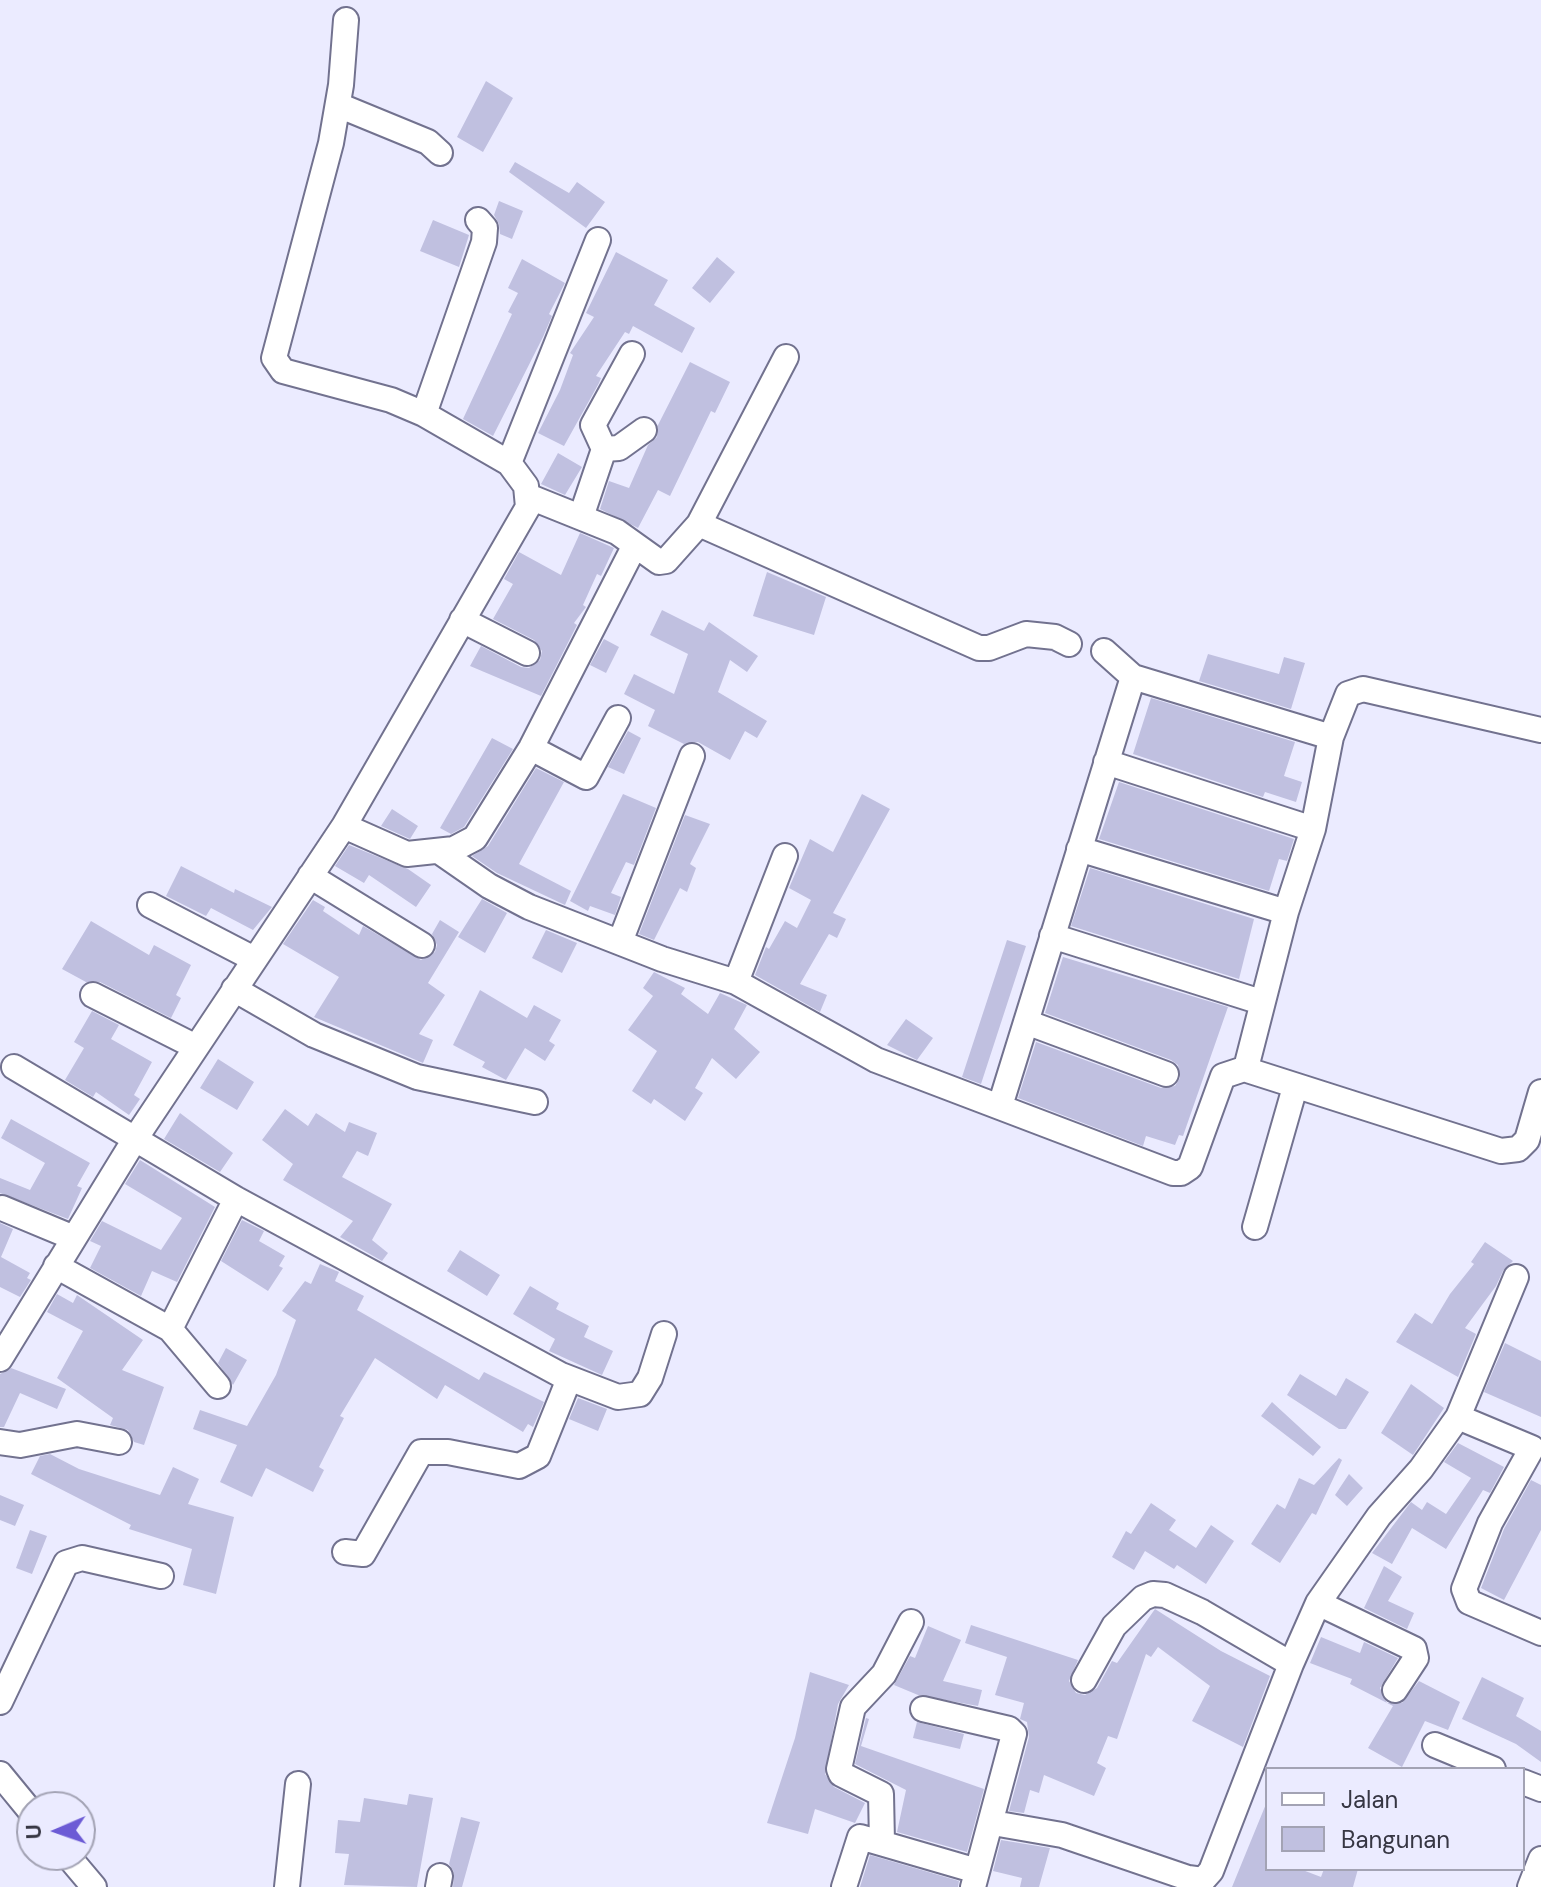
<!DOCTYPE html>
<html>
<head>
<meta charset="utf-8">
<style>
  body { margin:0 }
  #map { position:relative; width:1541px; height:1887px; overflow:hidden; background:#ebebff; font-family:"DM Sans",sans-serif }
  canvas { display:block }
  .legend { position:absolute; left:1265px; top:1767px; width:260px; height:104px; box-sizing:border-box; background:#ebebff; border:2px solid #a3a3b4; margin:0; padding:10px 14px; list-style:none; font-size:24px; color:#363643 }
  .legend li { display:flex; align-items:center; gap:16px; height:40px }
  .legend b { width:40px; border:2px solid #a3a3b4 }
  .north { position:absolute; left:16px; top:1791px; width:80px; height:80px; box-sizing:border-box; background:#ebebff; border:2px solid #a3a3b4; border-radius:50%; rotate:268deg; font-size:22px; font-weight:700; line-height:32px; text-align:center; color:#363643 }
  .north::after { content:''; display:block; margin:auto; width:28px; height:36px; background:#6c5bd5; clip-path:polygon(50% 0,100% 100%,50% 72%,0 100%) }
</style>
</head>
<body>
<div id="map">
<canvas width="1541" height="1887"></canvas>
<ul class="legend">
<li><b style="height:10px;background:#fff"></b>Jalan</li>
<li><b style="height:22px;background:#c0c0e0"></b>Bangunan</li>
</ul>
<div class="north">U</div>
</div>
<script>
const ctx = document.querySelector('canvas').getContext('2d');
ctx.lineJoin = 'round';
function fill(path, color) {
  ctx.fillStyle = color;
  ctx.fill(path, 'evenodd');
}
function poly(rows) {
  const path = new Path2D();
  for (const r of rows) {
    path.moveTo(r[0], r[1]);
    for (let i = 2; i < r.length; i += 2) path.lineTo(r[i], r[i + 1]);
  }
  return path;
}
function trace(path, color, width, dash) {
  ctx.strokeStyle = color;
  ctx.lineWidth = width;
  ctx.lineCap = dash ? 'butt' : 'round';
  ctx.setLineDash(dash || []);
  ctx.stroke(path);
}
const building = poly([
  [486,81,513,98,483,152,457,137],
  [515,162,569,193,577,182,605,202,586,228,509,172],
  [499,201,523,211,512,239,500,234,499,224,494,215],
  [433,220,469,235,459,267,420,251],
  [616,252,668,280,654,305,695,328,682,353,633,326,629,334,625,332,596,376,601,378,599,383,564,446,538,433,560,390,573,355,570,353,594,317,586,313],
  [717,257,735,272,710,303,692,288],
  [522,259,565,283,549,314,552,316,543,337,493,436,463,419,512,314,508,312,518,293,508,288],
  [690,362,730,382,715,413,711,411,670,496,658,490,638,528,600,509,609,481,629,488,648,445,657,437,658,425],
  [558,453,582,467,565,495,541,484],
  [580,533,614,548,601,576,597,574,583,605,586,607,574,623,577,625,541,696,470,666,481,646,521,667,529,668,540,660,542,651,534,640,493,619,513,584,504,579,519,552,561,575],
  [767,572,826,597,814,635,753,616],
  [662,610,704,631,709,622,758,656,747,672,730,660,718,692,767,721,757,738,745,731,730,760,698,742,684,744,648,726,655,710,624,694,634,674,674,694,688,654,650,635],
  [604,639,619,647,606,673,590,665],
  [1208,654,1279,674,1284,657,1305,663,1291,709,1199,681],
  [1151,698,1295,742,1284,776,1302,782,1296,802,1265,792,1263,797,1133,754],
  [628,731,641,738,624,774,608,767],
  [492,738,513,749,464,827,451,834,440,828],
  [536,768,564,782,519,864,571,891,565,905,497,873,472,856,488,846],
  [1119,782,1294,839,1287,861,1279,859,1269,891,1099,839],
  [623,794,656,808,634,865,626,862,611,893,621,897,615,915,590,906,588,911,570,901],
  [862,794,890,809,833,913,846,919,837,938,829,934,800,984,827,995,820,1012,755,975,766,947,769,949,785,921,797,928,811,900,789,888,810,839,833,852],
  [392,809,418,826,410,839,381,826],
  [685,815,710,824,690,864,696,868,687,892,680,888,654,940,639,934],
  [349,845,408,869,431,885,416,907,369,875,364,883,335,866],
  [181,866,234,893,235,889,272,907,253,930,211,908,206,916,166,896],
  [1090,868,1254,919,1239,979,1071,926],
  [482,899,507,913,485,953,458,937],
  [313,900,325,907,323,911,359,935,363,926,421,960,435,952,437,945,432,934,440,920,459,932,428,983,445,995,419,1034,433,1040,423,1063,314,1017,339,977,283,944],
  [91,921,149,955,154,945,191,965,176,995,181,998,171,1018,100,982,86,982,62,969],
  [546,930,577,943,562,973,532,958],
  [1007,940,1026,946,981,1084,962,1077],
  [1063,957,1228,1007,1183,1136,1179,1135,1175,1145,1146,1136,1143,1146,1018,1098,1036,1042,1161,1088,1175,1086,1180,1078,1178,1065,1171,1060,1045,1013],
  [654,972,685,988,681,994,708,1014,720,993,747,1005,734,1029,760,1052,736,1079,712,1058,695,1088,703,1093,685,1121,654,1099,651,1104,632,1091,657,1051,628,1030,653,996,643,988],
  [480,990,527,1018,534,1005,561,1020,549,1041,555,1045,545,1061,525,1048,506,1080,482,1067,485,1062,453,1045],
  [92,1011,119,1025,111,1039,152,1062,134,1095,140,1099,129,1115,96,1092,93,1097,65,1080,84,1048,74,1042],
  [906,1019,933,1038,917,1060,887,1045],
  [218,1059,254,1082,237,1110,200,1088],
  [285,1109,308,1126,316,1113,345,1132,349,1122,377,1133,368,1156,357,1151,342,1177,392,1204,372,1240,388,1253,382,1261,340,1237,353,1221,283,1180,293,1164,262,1140],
  [180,1113,233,1153,220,1172,164,1139],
  [11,1119,90,1163,77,1186,82,1188,68,1219,0,1193,0,1178,30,1190,45,1163,1,1138],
  [140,1160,215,1207,177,1282,152,1271,141,1296,90,1268,101,1246,90,1241,102,1221,161,1250,182,1218,125,1184],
  [242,1220,264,1231,259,1241,285,1256,279,1266,283,1268,268,1291,221,1261],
  [0,1223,13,1229,1,1257,30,1273,27,1278,31,1280,20,1297,0,1287],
  [1485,1242,1513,1261,1503,1271,1496,1286,1465,1328,1476,1334,1458,1377,1396,1342,1415,1313,1432,1324,1450,1294,1474,1264,1471,1262],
  [460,1250,500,1275,487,1296,447,1271],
  [320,1264,339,1272,335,1281,364,1296,357,1310,479,1380,484,1372,544,1402,533,1427,528,1424,523,1432,445,1385,437,1399,375,1358,340,1416,344,1418,319,1467,324,1470,313,1492,266,1468,252,1497,220,1482,237,1445,193,1429,200,1410,247,1426,276,1375,296,1320,282,1311,305,1281,311,1284],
  [530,1286,559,1303,556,1309,589,1326,584,1337,613,1351,602,1375,549,1351,555,1339,513,1314],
  [57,1294,73,1303,77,1295,143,1340,122,1370,164,1387,144,1445,134,1442,128,1430,110,1425,113,1418,57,1378,83,1331,47,1312],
  [1505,1343,1541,1361,1541,1417,1484,1392],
  [226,1348,247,1360,233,1385,218,1363],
  [11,1368,66,1389,57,1409,20,1393,4,1427,0,1427,0,1374],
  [1300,1374,1336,1396,1346,1378,1369,1392,1346,1429,1339,1429,1287,1395],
  [1411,1384,1444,1408,1413,1455,1381,1433],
  [578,1398,607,1409,598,1431,569,1419],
  [1272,1402,1321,1447,1313,1456,1261,1416],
  [1458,1443,1504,1467,1490,1493,1483,1490,1446,1549,1412,1528,1392,1564,1372,1553,1411,1502,1422,1510,1427,1502,1446,1514,1471,1478,1444,1462],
  [50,1454,79,1469,160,1495,173,1467,199,1479,188,1504,234,1517,216,1594,183,1585,192,1549,129,1529,131,1525,31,1474,40,1456],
  [1339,1458,1342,1460,1316,1515,1312,1513,1280,1563,1251,1544,1277,1504,1285,1509,1299,1478,1314,1485],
  [1349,1474,1363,1488,1347,1506,1335,1495],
  [1531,1480,1541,1485,1541,1530,1504,1600,1481,1588,1504,1529],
  [0,1495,24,1505,15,1526,0,1520],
  [1151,1503,1176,1520,1169,1530,1196,1548,1211,1525,1234,1541,1206,1584,1177,1565,1174,1569,1145,1551,1134,1570,1112,1557,1126,1531,1131,1534],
  [30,1530,47,1536,32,1574,16,1568],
  [1384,1566,1402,1577,1388,1601,1414,1613,1407,1629,1364,1608],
  [1155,1609,1221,1651,1270,1676,1243,1747,1192,1721,1210,1686,1158,1647,1151,1657,1146,1654,1117,1739,1108,1736,1097,1763,1106,1768,1094,1796,1044,1775,1039,1793,1030,1790,1024,1813,1009,1811,1029,1737,1027,1722,1020,1719,1024,1703,995,1695,1007,1657,965,1643,971,1625,1078,1660,1069,1681,1076,1693,1085,1695,1097,1688,1112,1661,1117,1663],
  [928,1626,961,1640,943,1681,982,1690,978,1706,918,1695,894,1685,910,1656,915,1658],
  [1321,1637,1360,1653,1364,1642,1398,1658,1380,1688,1387,1703,1402,1703,1419,1681,1460,1702,1448,1730,1425,1721,1402,1767,1368,1748,1393,1706,1350,1684,1352,1679,1310,1663],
  [810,1672,849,1685,838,1704,825,1774,834,1787,865,1803,855,1823,815,1809,808,1834,767,1823,795,1738],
  [1482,1677,1524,1698,1516,1716,1541,1731,1541,1762,1516,1744,1462,1719],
  [866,1718,869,1719,861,1746,984,1789,967,1852,897,1832,906,1790,855,1764],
  [917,1722,964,1734,960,1749,913,1738],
  [409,1794,433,1798,417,1887,344,1885,349,1854,335,1853,338,1820,360,1822,364,1798,407,1805],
  [1266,1804,1267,1869,1300,1869,1321,1877,1324,1869,1358,1869,1353,1887,1232,1887],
  [461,1817,480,1822,462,1887,453,1887,454,1872,449,1864],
  [1001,1840,1050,1848,1039,1887,1020,1887,1022,1878,993,1871],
  [870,1855,959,1881,958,1887,860,1887]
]);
const street = poly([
  [338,105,428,142,440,153],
  [424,414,484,242,485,228,478,220],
  [604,449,593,425,632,354],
  [509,463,598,240],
  [530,497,617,532,659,562,666,561,699,524,786,357],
  [581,517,604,449,619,448,644,430],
  [699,524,979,648,989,648,1026,634,1055,637,1069,644],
  [462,620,527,653],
  [1104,651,1133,677,1331,737],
  [531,748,586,777,618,718],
  [1106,762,1313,829],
  [344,826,407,854,454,849,475,838,531,748,634,547],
  [1079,849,1286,912],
  [440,852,489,886,529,907,662,959,736,982,876,1060,1173,1173,1181,1173,1190,1167,1223,1076,1244,1069,1247,1064,1286,912,1313,829,1331,737,1348,694,1363,689,1541,730],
  [310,876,422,945],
  [150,905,254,959],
  [1052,936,1261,1002],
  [620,942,692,756],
  [736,982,785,856],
  [234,989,314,1035,417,1077,535,1102],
  [93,995,196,1047],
  [1026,1022,1166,1074],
  [14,1067,236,1199,561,1375,618,1397,640,1394,650,1378,664,1334],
  [1244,1069,1501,1151,1518,1149,1527,1140,1541,1092],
  [1000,1106,1133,677],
  [2,1208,74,1238],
  [1255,1227,1295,1087],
  [56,1266,170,1329,218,1386],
  [170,1329,236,1199],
  [0,1359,135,1139,344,826,528,507,526,486,509,463,424,414,391,400,283,371,274,358,331,143,341,85,346,20],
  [1458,1417,1516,1277],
  [0,1442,20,1445,77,1434,119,1442],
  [345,1552,363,1554,421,1452,448,1452,519,1466,538,1456,569,1379],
  [1318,1603,1414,1649,1416,1658,1395,1690],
  [1084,1680,1114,1626,1143,1598,1153,1594,1165,1595,1202,1612,1291,1664,1318,1603,1379,1516,1421,1469,1458,1417,1532,1448,1490,1523,1464,1589,1469,1602,1541,1633],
  [0,1702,66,1563,82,1558,161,1576],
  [923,1709,1009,1729,1014,1734,973,1887],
  [1435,1745,1493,1769],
  [0,1774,32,1813],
  [1523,1782,1541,1789],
  [993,1823,1062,1835,1188,1878,1203,1880,1211,1871,1291,1664],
  [882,1842,881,1794,841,1774,839,1769,853,1707,884,1674,911,1622],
  [67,1855,94,1887],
  [287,1887,298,1784],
  [438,1887,440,1876],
  [844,1887,860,1837,977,1871],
  [1530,1887,1541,1859]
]);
fill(building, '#c0c0e0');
trace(street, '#72728f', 28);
trace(street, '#fff', 24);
</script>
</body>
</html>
